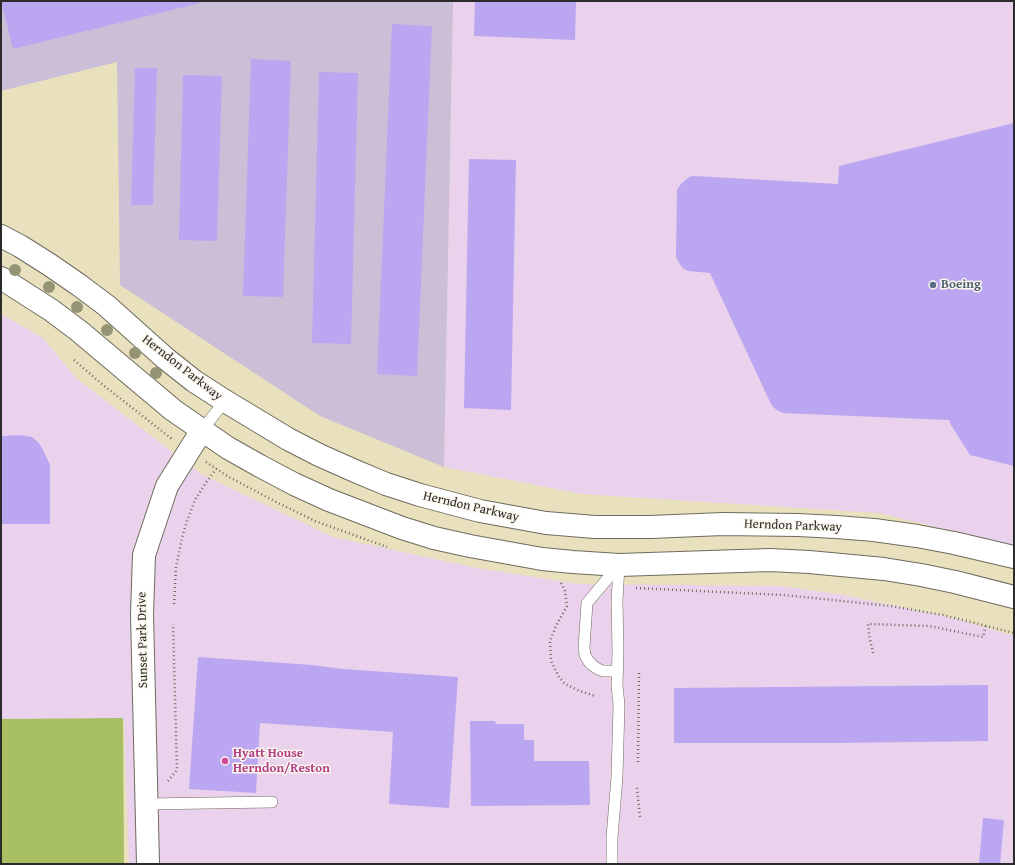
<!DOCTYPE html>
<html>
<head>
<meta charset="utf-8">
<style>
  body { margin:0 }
  #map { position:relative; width:1015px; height:865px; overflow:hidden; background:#e9e1be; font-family:"Gentium Book Plus",serif }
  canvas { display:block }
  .frame { position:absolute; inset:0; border:2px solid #2b2b2b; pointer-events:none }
</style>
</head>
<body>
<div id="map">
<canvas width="1015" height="865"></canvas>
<div class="frame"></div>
</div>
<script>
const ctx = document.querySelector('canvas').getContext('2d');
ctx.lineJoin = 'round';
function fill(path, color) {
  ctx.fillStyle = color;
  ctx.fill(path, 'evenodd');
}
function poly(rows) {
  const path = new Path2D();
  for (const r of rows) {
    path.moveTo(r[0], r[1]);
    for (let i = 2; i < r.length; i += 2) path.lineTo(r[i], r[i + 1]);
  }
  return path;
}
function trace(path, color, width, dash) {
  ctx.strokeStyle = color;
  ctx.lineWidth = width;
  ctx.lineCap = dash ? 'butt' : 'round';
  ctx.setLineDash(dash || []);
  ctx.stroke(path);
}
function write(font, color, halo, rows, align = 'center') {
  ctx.font = font + ' "Gentium Book Plus",serif';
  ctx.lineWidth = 3;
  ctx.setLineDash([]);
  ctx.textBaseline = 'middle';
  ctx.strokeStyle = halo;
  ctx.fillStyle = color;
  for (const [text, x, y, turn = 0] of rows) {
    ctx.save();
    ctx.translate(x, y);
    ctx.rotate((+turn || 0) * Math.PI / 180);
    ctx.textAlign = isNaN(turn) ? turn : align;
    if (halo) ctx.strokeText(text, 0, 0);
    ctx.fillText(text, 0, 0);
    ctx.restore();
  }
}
const built = poly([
  [453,1,1014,1,1014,546,879,513,581,494,444,467],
  [1,314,43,338,76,378,201,474,333,537,477,568,579,584,780,586,843,595,953,618,1014,636,1014,864,129,864,124,720,1,722]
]);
const industrial = poly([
  [1,1,453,1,444,467,320,416,120,285,117,62,1,91]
]);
const green = poly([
  [123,718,124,864,1,864,1,719]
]);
const building = poly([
  [1,1,204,1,204,2,13,49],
  [475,1,576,1,575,40,474,36],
  [392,24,432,26,417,376,377,374],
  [251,59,291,61,283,297,243,296],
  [135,68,157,68,153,205,131,205],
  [319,72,358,73,351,344,312,343],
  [183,75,222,76,217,241,179,240],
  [1014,123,1014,466,970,455,951,425,949,420,783,413,777,410,773,407,770,402,710,273,688,271,684,269,681,266,676,257,677,190,681,184,689,177,693,176,838,184,839,166],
  [469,159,516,160,511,410,464,408],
  [20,435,32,437,39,443,45,454,50,465,50,524,1,524,1,436],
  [198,657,312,665,343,669,458,677,449,808,389,804,393,732,260,723,256,793,189,789],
  [988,685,988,741,836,743,674,743,674,688],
  [470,721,495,721,496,724,524,724,524,740,534,740,534,761,589,761,590,805,471,806],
  [983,818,1004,820,1000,864,979,864]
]);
const path = poly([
  [74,360,103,385,172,439],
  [206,462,229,477,278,503,315,521,387,547],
  [561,583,565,591,567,606,556,626,550,641,551,661,559,677,565,684,580,691,595,696],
  [636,588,784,595,891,606,943,615,1014,633],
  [174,604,176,567,182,538,186,524,195,500,205,484,216,469],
  [873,653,869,634,868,624,929,626,983,637,986,625],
  [638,762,639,672],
  [168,781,177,770,173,624],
  [637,788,640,817]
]);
const service = poly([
  [202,430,225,401],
  [617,671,603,671,598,669,592,665,589,662,585,655,584,648,587,603,619,565],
  [147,804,272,802],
  [612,864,612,837,617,777,619,705,617,685,618,651,617,601,619,565]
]);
const minor = poly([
  [148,864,142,614,144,555,167,486,202,430]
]);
const secondary = poly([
  [1,236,20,246,50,265,79,285,107,306,165,358,194,381,225,401,288,439,319,455,355,471,386,484,420,495,480,511,546,523,595,527,650,527,723,524,798,525,836,527,874,530,917,536,954,543,1014,557],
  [1,278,51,310,79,331,173,410,228,448,260,466,294,484,329,500,402,528,434,538,470,546,542,559,573,562,619,565,770,560,809,562,884,569,921,575,955,582,1014,597]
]);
const trees = [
  [15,270],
  [49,287],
  [77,307],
  [107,330],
  [135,353],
  [156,373]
];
const markers = [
  [933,285,4,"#5c6f8a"],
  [225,761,4,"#d1479c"]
];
const serviceNames = [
  ["Boeing",941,285]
];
const streetNames = [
  ["Herndon Parkway",182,368,38],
  ["Herndon Parkway",471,507,13],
  ["Herndon Parkway",793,526,2],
  ["Sunset Park Drive",143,640,-91]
];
const hotelNames = [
  ["Hyatt House",233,754],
  ["Herndon/Reston",233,769]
];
fill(built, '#ead1ec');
fill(industrial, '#cabfd6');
fill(green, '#a8bf64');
fill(building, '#bba6f1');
trace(service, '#6e6b5e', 12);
trace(minor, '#6e6b5e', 24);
trace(secondary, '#6e6b5e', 24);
trace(path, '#6e6b5e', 2.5, [1, 3]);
trace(service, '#fff', 11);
trace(minor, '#fff', 22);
trace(secondary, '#fff', 22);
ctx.fillStyle = '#959576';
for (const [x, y] of trees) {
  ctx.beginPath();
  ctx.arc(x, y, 6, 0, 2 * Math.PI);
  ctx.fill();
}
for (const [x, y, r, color] of markers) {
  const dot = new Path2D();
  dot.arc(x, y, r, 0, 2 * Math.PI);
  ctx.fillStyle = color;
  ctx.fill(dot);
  trace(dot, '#fbf7ec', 1.5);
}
write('bold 13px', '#4e5e75', '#fbf7ec', serviceNames, 'left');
write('13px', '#2b2b2b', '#fbf7ec', streetNames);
write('bold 13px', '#b23c85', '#fbf7ec', hotelNames, 'left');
</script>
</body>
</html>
